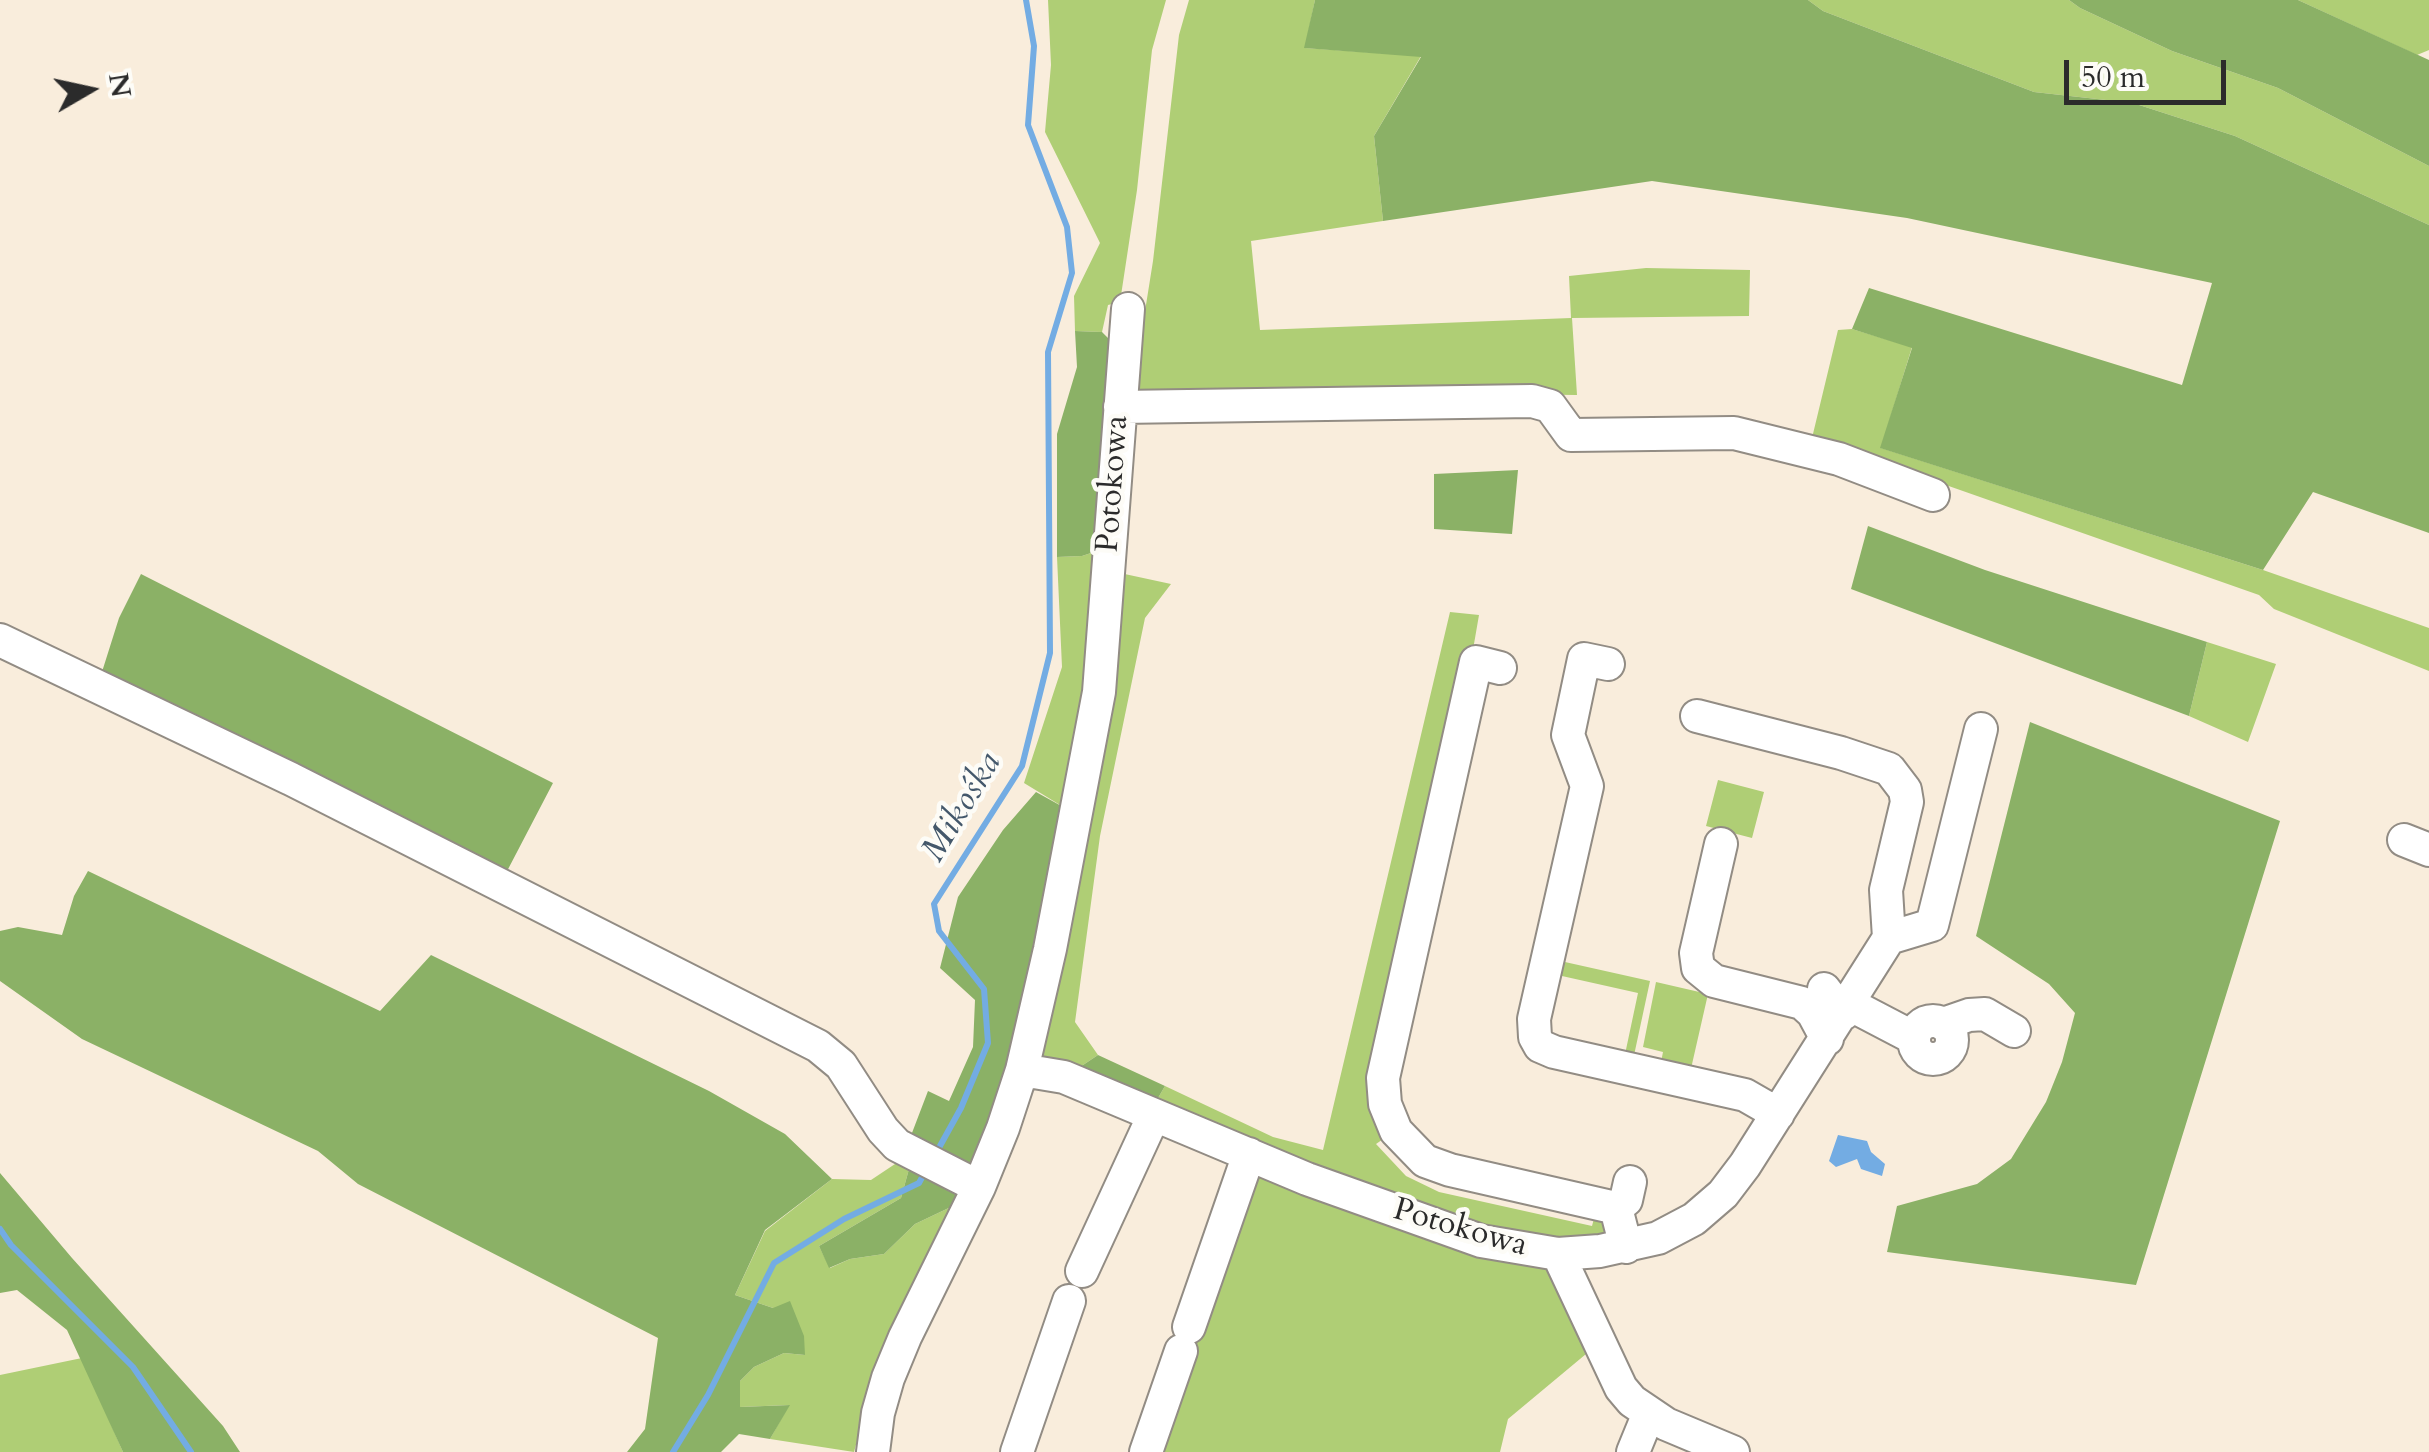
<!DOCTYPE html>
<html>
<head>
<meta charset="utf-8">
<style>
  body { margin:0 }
  #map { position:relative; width:2429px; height:1452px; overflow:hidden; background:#f9eddc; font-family:Cardo,serif }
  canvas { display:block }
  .north { position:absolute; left:40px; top:40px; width:100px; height:100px; -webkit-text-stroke:8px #fdfcf7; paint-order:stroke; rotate:81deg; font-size:28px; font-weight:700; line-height:40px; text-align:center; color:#2b2b2b }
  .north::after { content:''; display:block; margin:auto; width:35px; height:45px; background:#2b2b2b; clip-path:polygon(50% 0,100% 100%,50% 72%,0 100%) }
  .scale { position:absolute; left:2064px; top:60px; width:162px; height:45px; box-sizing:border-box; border:5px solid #2b2b2b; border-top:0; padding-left:12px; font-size:30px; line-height:35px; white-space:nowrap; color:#2b2b2b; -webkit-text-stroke:8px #fdfcf7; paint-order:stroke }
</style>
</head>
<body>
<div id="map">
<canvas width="2429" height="1452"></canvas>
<div class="north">N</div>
<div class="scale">50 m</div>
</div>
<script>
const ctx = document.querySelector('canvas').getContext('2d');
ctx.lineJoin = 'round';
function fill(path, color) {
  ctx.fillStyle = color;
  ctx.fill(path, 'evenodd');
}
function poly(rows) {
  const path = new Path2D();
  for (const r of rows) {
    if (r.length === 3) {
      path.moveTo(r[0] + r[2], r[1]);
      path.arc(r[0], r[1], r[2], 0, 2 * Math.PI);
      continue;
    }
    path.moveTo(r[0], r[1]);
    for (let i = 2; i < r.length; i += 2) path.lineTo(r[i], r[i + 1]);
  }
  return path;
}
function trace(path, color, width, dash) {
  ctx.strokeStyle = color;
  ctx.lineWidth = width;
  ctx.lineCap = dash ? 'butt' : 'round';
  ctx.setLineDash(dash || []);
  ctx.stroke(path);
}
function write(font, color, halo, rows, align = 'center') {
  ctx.font = font + ' Cardo,serif';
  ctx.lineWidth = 9;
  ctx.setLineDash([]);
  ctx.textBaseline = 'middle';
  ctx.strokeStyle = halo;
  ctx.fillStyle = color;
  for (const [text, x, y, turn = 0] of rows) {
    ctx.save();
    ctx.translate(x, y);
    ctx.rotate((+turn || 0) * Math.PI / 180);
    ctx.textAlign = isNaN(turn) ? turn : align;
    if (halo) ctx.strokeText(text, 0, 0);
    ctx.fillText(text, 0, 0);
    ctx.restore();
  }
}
const green = poly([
  [1048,0,1166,0,1152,50,1137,190,1120,302,1108,305,1102,332,1075,331,1074,296,1100,243,1045,132,1051,65],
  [1189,0,1315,0,1305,48,1421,56,1374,136,1383,221,1251,241,1260,330,1571,318,1569,276,1646,268,1750,270,1749,316,1572,318,1577,395,1400,393,1131,399,1153,261,1179,35],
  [1808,0,2069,0,2080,8,2172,51,2278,88,2429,166,2429,225,2235,136,2133,103,2034,92,1823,11],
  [2298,0,2429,0,2429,50,2417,55],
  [1852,329,1912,347,1881,448,2263,570,2429,628,2429,671,2274,609,2259,595,1812,438,1838,330],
  [1100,550,1086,703,1065,808,1024,783,1062,667,1057,557,1082,556],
  [1120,573,1171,584,1145,618,1100,836,1075,1022,1098,1055,1074,1071,1034,1053],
  [1450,612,1479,615,1389,1135,1376,1144,1406,1176,1439,1192,1592,1226,1596,1211,1608,1230,1604,1244,1500,1236,1154,1105,1165,1086,1273,1137,1323,1150],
  [2207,642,2276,664,2248,742,2189,716],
  [1718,780,1764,792,1752,838,1706,826],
  [1556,960,1650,981,1633,1060,1624,1059,1638,993,1553,974],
  [1656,982,1708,994,1690,1073,1660,1067,1663,1052,1643,1047],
  [898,1162,909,1169,901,1198,819,1246,830,1268,850,1259,884,1254,915,1224,955,1205,872,1387,854,1452,770,1439,789,1405,740,1407,740,1381,754,1367,784,1353,805,1355,773,1308,735,1295,765,1231,832,1179,871,1180],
  [1254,1169,1554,1261,1592,1349,1508,1419,1500,1452,1157,1452],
  [82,1358,123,1452,0,1452,0,1375]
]);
const forest = poly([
  [1315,0,1808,0,1823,11,2034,92,2133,103,2235,136,2429,225,2429,533,2313,492,2263,570,1880,448,1912,348,1852,329,1869,288,2182,385,2212,283,1907,218,1652,181,1383,221,1374,136,1421,57,1304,48],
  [2069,0,2298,0,2429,60,2429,166,2278,88,2172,51,2080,8],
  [1075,331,1102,332,1116,346,1100,550,1082,556,1057,557,1057,434,1077,367],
  [1518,470,1512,534,1434,529,1434,474],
  [1868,526,1985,570,2207,642,2189,716,1851,589],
  [141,574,553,783,505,875,101,675,119,618],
  [2030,722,2280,821,2136,1285,1887,1252,1897,1206,1977,1184,2011,1159,2046,1102,2062,1062,2075,1013,2049,984,1976,936],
  [1036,792,1065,808,1002,1098,970,1172,907,1146,928,1091,949,1101,973,1047,975,1000,940,968,958,897,1003,830],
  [88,871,380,1011,431,955,709,1091,785,1134,832,1179,765,1230,735,1295,773,1308,790,1301,804,1336,805,1355,784,1353,754,1367,740,1381,740,1407,790,1405,770,1439,739,1434,721,1452,627,1452,645,1429,658,1338,358,1184,318,1151,82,1039,0,981,0,931,18,927,62,935,74,896],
  [1098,1055,1165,1086,1154,1105,1074,1071],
  [909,1169,960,1188,955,1205,915,1224,884,1254,850,1259,829,1268,819,1246,901,1198],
  [0,1173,72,1258,223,1426,240,1452,123,1452,67,1330,17,1290,0,1293]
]);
const water = poly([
  [1838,1135,1867,1141,1871,1152,1885,1164,1882,1176,1861,1169,1857,1159,1836,1167,1829,1161]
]);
const stream = poly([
  [935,1155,961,1108,988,1043,984,989,939,931,934,904,1022,766,1050,653,1048,352,1072,273,1067,227,1028,125,1034,46,1026,0],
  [0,1229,11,1245,133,1367,191,1452],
  [673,1452,708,1395,774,1263,844,1219,919,1183,926,1170]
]);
const minor = poly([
  [1120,407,1532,401,1550,406,1571,435,1734,433,1839,459,1933,495],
  [0,640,291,779,818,1046,841,1065,883,1130,897,1145,979,1187],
  [1608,664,1584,659,1568,735,1587,786,1534,1019,1535,1037,1540,1046,1554,1052,1745,1095,1778,1114],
  [1500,668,1476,662,1383,1078,1385,1104,1396,1131,1425,1161,1450,1170,1616,1208,1626,1247],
  [2404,840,2429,850],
  [1721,844,1696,953,1698,968,1714,981,1802,1003,1813,1013,1827,1039],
  [1889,938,1932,925,1981,729],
  [1824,989,1843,1014],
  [1849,1004,1914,1038],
  [1933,1040,19],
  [1943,1024,1969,1015,1985,1014,2014,1031],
  [1022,1070,1064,1077,1307,1179,1481,1241,1558,1254,1600,1251,1658,1238,1694,1219,1723,1194,1745,1165,1889,938,1886,890,1907,802,1905,790,1889,769,1841,753,1697,716],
  [1616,1208,1626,1200,1630,1182],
  [1558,1254,1621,1388,1632,1401,1666,1424,1733,1452],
  [1082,1271,1154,1115],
  [1189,1327,1249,1154],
  [873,1452,878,1413,888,1378,905,1337,979,1187,1003,1128,1022,1070,1050,949,1099,692,1128,309],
  [1017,1452,1069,1301],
  [1146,1452,1181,1351],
  [1633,1452,1649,1413]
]);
const streetNames = [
  ["Potokowa",1114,484,-86],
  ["Potokowa",1460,1229,16]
];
const waterNames = [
  ["Mikośka",963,808,-59]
];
fill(green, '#afce75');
fill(forest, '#8bb166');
fill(water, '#73ace3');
trace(stream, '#73ace3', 6);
trace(minor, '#928c84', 36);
trace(minor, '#fff', 32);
write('32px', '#2b2b2b', '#fdfcf7', streetNames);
write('italic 35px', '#44586b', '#fdfcf7', waterNames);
</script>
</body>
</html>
